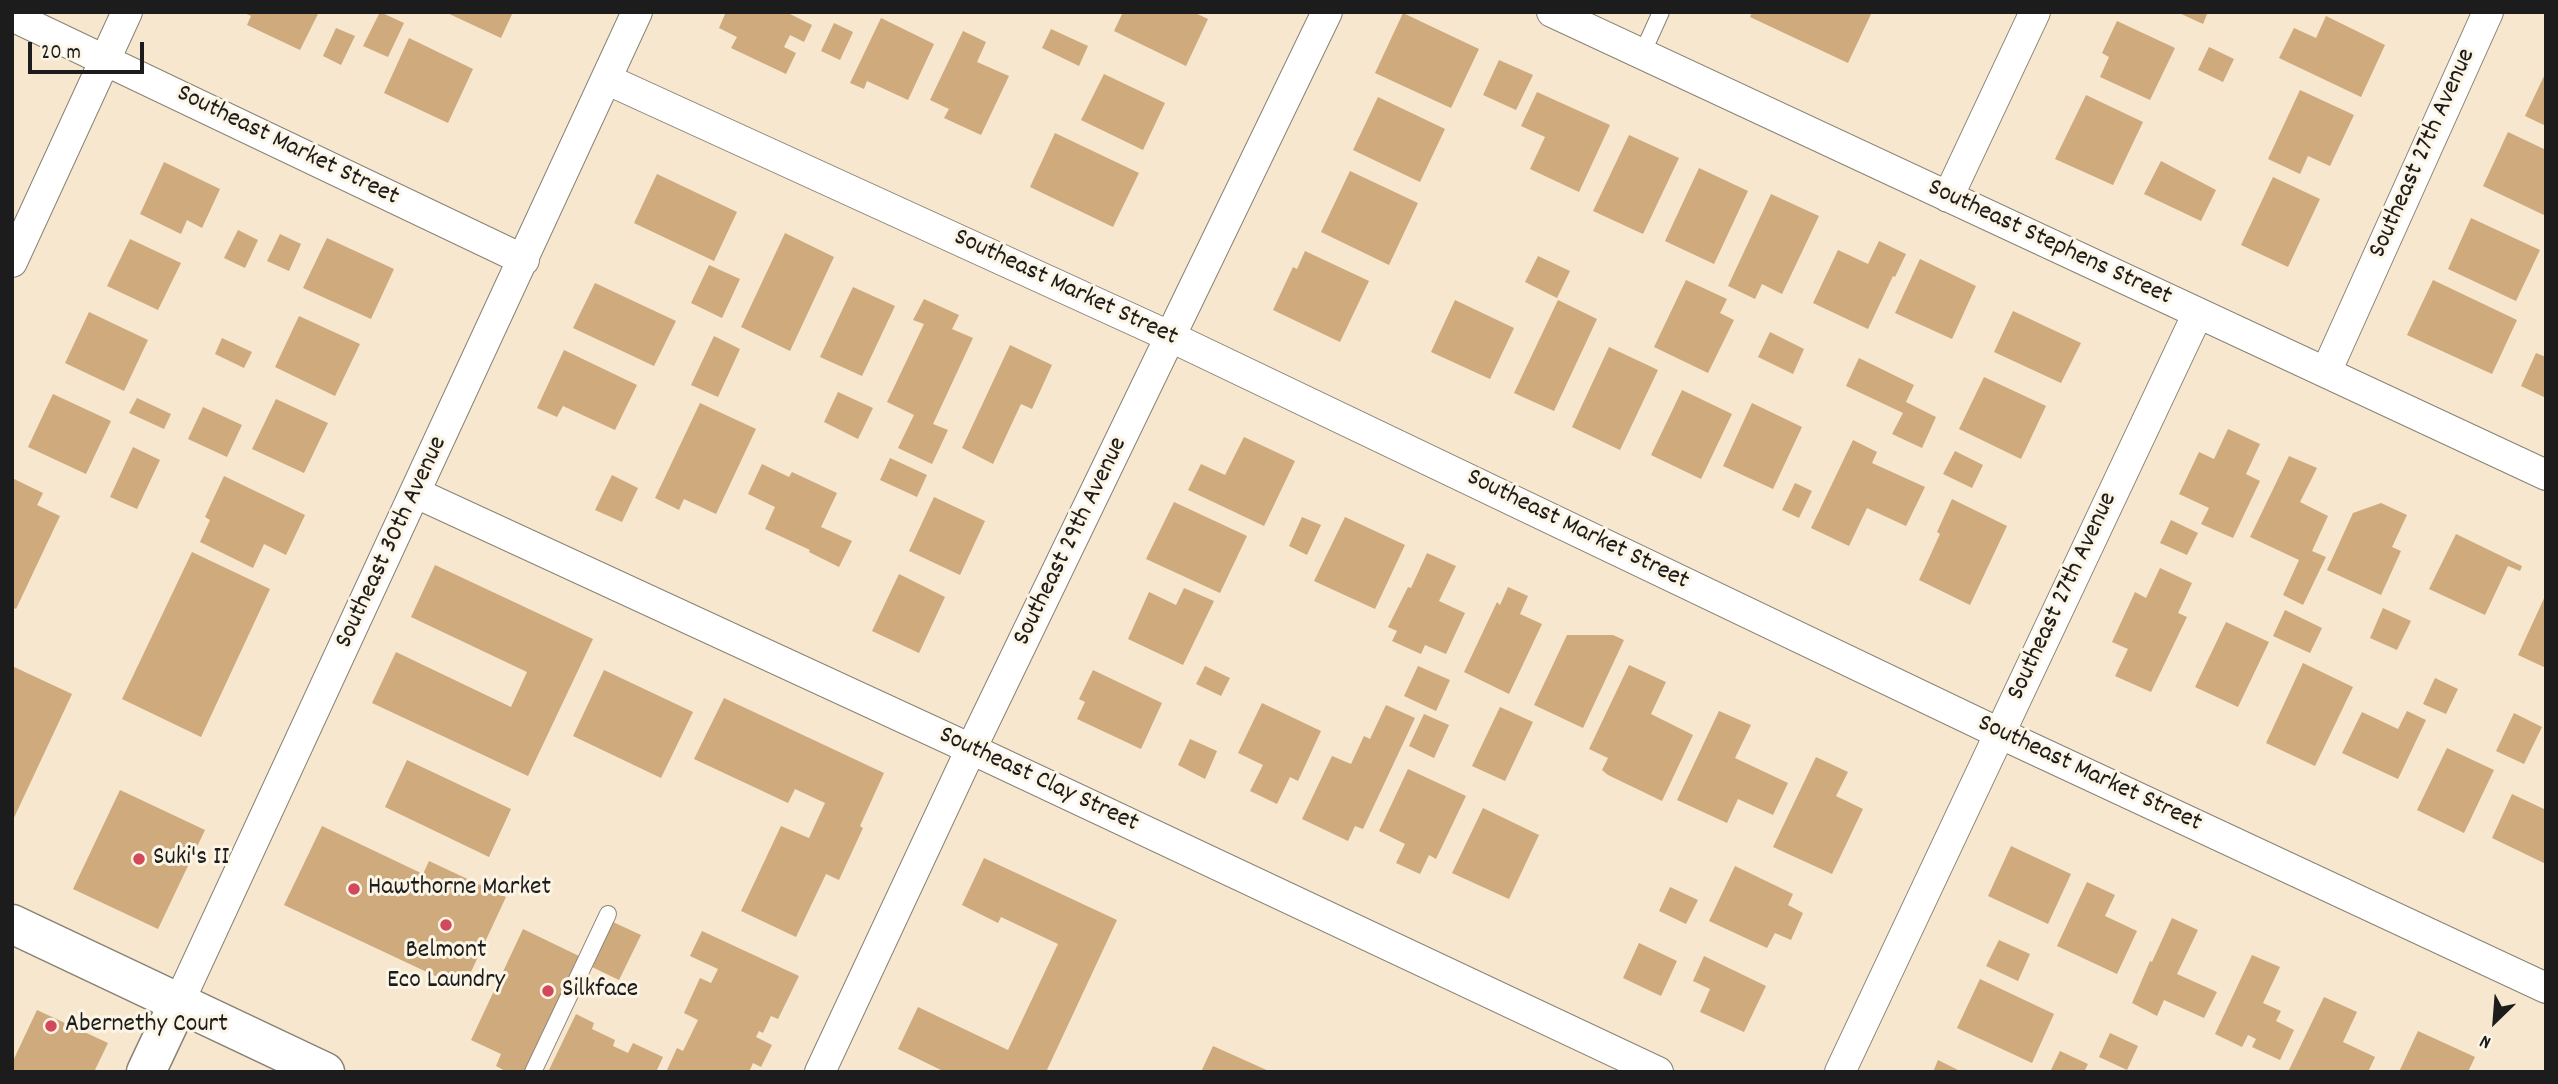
<!DOCTYPE html>
<html>
<head>
<meta charset="utf-8">
<style>
  body { margin:0 }
  #map { position:relative; width:2558px; height:1084px; overflow:hidden; background:#f6e7ce; font-family:Dekko,sans-serif }
  canvas { display:block }
  .frame { position:absolute; inset:0; border:14px solid #1c1c1c; pointer-events:none }
  .north { position:absolute; left:2460px; top:986px; width:70px; height:70px; -webkit-text-stroke:5px #fcf5e5; paint-order:stroke; rotate:205deg; font-size:19px; font-weight:700; line-height:28px; text-align:center; color:#1c1c1c }
  .north::after { content:''; display:block; margin:auto; width:24px; height:32px; background:#1c1c1c; clip-path:polygon(50% 0,100% 100%,50% 72%,0 100%) }
  .scale { position:absolute; left:28px; top:42px; width:116px; height:32px; box-sizing:border-box; border:4px solid #1c1c1c; border-top:0; padding-left:9px; font-size:21px; line-height:24px; white-space:nowrap; color:#1c1c1c; -webkit-text-stroke:5px #fcf5e5; paint-order:stroke }
</style>
</head>
<body>
<div id="map">
<canvas width="2558" height="1084"></canvas>
<div class="frame"></div>
<div class="north">N</div>
<div class="scale">20 m</div>
</div>
<script>
const ctx = document.querySelector('canvas').getContext('2d');
ctx.lineJoin = 'round';
function fill(path, color) {
  ctx.fillStyle = color;
  ctx.fill(path, 'evenodd');
}
function poly(rows) {
  const path = new Path2D();
  for (const r of rows) {
    path.moveTo(r[0], r[1]);
    for (let i = 2; i < r.length; i += 2) path.lineTo(r[i], r[i + 1]);
  }
  return path;
}
function trace(path, color, width, dash) {
  ctx.strokeStyle = color;
  ctx.lineWidth = width;
  ctx.lineCap = dash ? 'butt' : 'round';
  ctx.setLineDash(dash || []);
  ctx.stroke(path);
}
function write(font, color, halo, rows, align = 'center') {
  ctx.font = font + ' Dekko,sans-serif';
  ctx.lineWidth = 6;
  ctx.setLineDash([]);
  ctx.textBaseline = 'middle';
  ctx.strokeStyle = halo;
  ctx.fillStyle = color;
  for (const [text, x, y, turn = 0] of rows) {
    ctx.save();
    ctx.translate(x, y);
    ctx.rotate((+turn || 0) * Math.PI / 180);
    ctx.textAlign = isNaN(turn) ? turn : align;
    if (halo) ctx.strokeText(text, 0, 0);
    ctx.fillText(text, 0, 0);
    ctx.restore();
  }
}
const building = poly([
  [242,12,319,12,300,50,247,25,251,16],
  [380,12,404,23,388,57,363,46],
  [445,12,513,12,501,38],
  [726,12,786,12,812,25,804,42,790,35,784,47,796,53,786,74,731,48,737,37,719,28],
  [1123,12,1193,12,1208,19,1186,66,1114,31],
  [1752,12,1872,12,1848,63,1750,17],
  [2177,12,2208,12,2203,24],
  [1403,13,1479,49,1451,108,1375,73],
  [2326,16,2385,45,2361,97,2279,58,2294,28,2316,38],
  [881,18,934,44,908,100,867,81,864,89,850,83],
  [2117,21,2175,48,2150,100,2100,77,2109,57,2102,53],
  [834,23,853,32,840,60,821,51],
  [336,28,355,36,341,65,323,56],
  [1051,29,1088,46,1079,66,1042,48],
  [963,31,986,42,977,62,1009,76,981,135,944,118,949,109,930,100],
  [409,38,473,69,448,123,384,93],
  [2209,47,2234,59,2223,82,2198,70],
  [1499,60,1533,75,1516,110,1483,95],
  [2546,72,2546,126,2525,116],
  [1104,74,1165,103,1143,150,1081,120],
  [2300,90,2354,115,2330,166,2308,156,2300,174,2268,159],
  [1537,92,1610,125,1579,192,1530,169,1545,137,1521,126],
  [2086,95,2143,122,2113,185,2055,159],
  [1378,97,1445,129,1420,182,1353,150],
  [2508,132,2546,150,2546,216,2483,186],
  [1055,133,1139,173,1113,227,1030,187],
  [1629,135,1679,158,1643,234,1593,211],
  [2161,161,2216,190,2201,221,2144,194],
  [164,162,220,189,202,228,187,220,181,234,140,214],
  [1699,168,1748,191,1714,264,1665,241],
  [1350,171,1418,203,1389,265,1321,232],
  [657,174,737,212,714,261,634,223],
  [2273,177,2320,199,2288,267,2241,245],
  [1771,194,1819,216,1782,294,1762,284,1755,299,1728,286],
  [2471,218,2540,250,2516,301,2448,269],
  [238,230,258,240,245,268,224,258],
  [785,233,834,257,790,351,741,327],
  [280,234,301,244,289,271,267,261],
  [327,238,394,269,371,319,303,288],
  [130,239,181,263,158,310,107,286],
  [1879,241,1906,254,1895,277,1893,276,1868,329,1813,303,1838,250,1868,264],
  [1305,251,1369,281,1340,342,1273,310,1293,267,1297,269],
  [1538,256,1570,271,1557,298,1525,282],
  [1920,259,1976,286,1952,339,1895,313],
  [709,265,740,279,722,318,691,303],
  [1686,280,1727,299,1720,313,1734,320,1708,373,1654,347],
  [2433,280,2517,320,2492,374,2407,335],
  [595,283,676,321,654,366,573,328],
  [853,287,895,306,862,376,820,357],
  [924,299,959,315,952,329,973,338,933,424,948,430,932,464,898,448,914,415,887,402,924,324,913,320],
  [1455,300,1514,328,1490,379,1431,352],
  [1558,300,1597,319,1554,411,1514,393],
  [2013,311,2081,343,2061,383,1994,352],
  [89,312,148,340,124,391,65,363],
  [299,316,360,344,335,396,275,367],
  [1770,332,1804,349,1793,374,1758,357],
  [714,336,740,349,718,397,691,385],
  [222,338,252,352,244,368,215,354],
  [1010,345,1052,365,1032,409,1021,404,993,464,962,448],
  [1609,347,1658,370,1620,450,1572,427],
  [564,350,637,385,615,430,563,406,557,417,537,408],
  [2536,353,2546,357,2546,398,2521,386],
  [1859,358,1914,385,1906,402,1936,417,1922,448,1892,434,1903,413,1846,386],
  [1984,377,2046,406,2021,459,1959,429],
  [1682,390,1732,414,1701,479,1651,455],
  [838,392,873,408,858,439,824,422],
  [53,394,111,421,86,474,28,447],
  [137,398,171,414,164,429,129,413],
  [276,399,328,423,304,473,252,449],
  [700,403,756,429,716,514,684,499,679,510,655,498],
  [1752,403,1802,427,1773,489,1723,466],
  [203,407,242,425,227,457,188,439],
  [2228,429,2260,444,2246,474,2260,481,2233,538,2201,524,2209,508,2179,494,2199,452,2214,459],
  [1244,437,1295,461,1264,526,1188,490,1201,464,1225,475],
  [1853,440,1877,452,1872,463,1925,487,1906,526,1867,508,1849,546,1811,528],
  [133,447,160,460,137,509,110,497],
  [1955,451,1983,465,1972,488,1943,474],
  [2289,456,2317,468,2300,502,2328,516,2312,551,2326,557,2303,605,2283,595,2299,560,2250,537],
  [890,458,927,475,917,497,880,480],
  [762,464,789,477,792,472,837,493,821,527,852,541,839,567,809,552,810,550,765,529,775,507,748,494],
  [612,475,638,488,622,522,595,510],
  [224,476,305,515,286,555,264,544,253,568,200,542,210,520,205,517],
  [12,478,43,493,37,505,60,516,16,609,12,607],
  [1795,483,1812,491,1799,518,1782,510],
  [934,497,985,521,960,575,909,551],
  [1952,499,2007,526,1970,605,1919,580,1940,534,1937,532],
  [1174,502,1247,536,1220,593,1146,559],
  [2381,503,2407,515,2392,547,2401,551,2381,595,2327,570,2353,513],
  [1302,517,1321,525,1307,555,1289,546],
  [1345,517,1405,545,1375,609,1314,581],
  [2171,520,2198,533,2187,555,2160,543],
  [2456,534,2522,566,2520,571,2508,566,2485,615,2429,589],
  [192,552,270,589,201,737,122,699],
  [1427,553,1456,566,1439,601,1465,613,1446,654,1425,645,1421,654,1392,641,1397,631,1388,627,1408,587,1411,588],
  [435,565,593,639,528,776,372,703,396,652,511,707,527,672,411,617],
  [2160,568,2192,583,2178,613,2187,617,2151,692,2115,676,2128,649,2112,642,2135,592,2146,598],
  [899,574,945,597,919,653,872,631],
  [1508,587,1528,596,1520,614,1542,624,1509,694,1464,672,1497,602,1500,605],
  [1184,588,1214,601,1183,665,1128,639,1149,592,1176,605],
  [2546,594,2546,668,2518,655],
  [2383,608,2411,621,2397,650,2370,638],
  [2285,610,2322,628,2310,653,2273,636],
  [2226,622,2269,642,2238,707,2195,687],
  [1567,635,1613,635,1624,640,1583,728,1534,705],
  [2303,663,2353,687,2315,766,2266,743],
  [1629,665,1666,682,1651,714,1693,735,1662,801,1608,775,1602,770,1608,758,1589,749],
  [12,666,72,694,12,822],
  [1205,666,1230,678,1221,696,1196,684],
  [1418,666,1450,680,1436,711,1404,696],
  [604,670,693,712,661,778,573,736],
  [1093,670,1162,703,1141,749,1077,719,1085,702,1079,699],
  [2435,678,2458,689,2446,714,2423,704],
  [724,698,884,773,860,826,863,828,839,880,826,874,796,937,741,911,781,826,809,838,825,803,795,789,788,803,694,759],
  [1262,703,1321,731,1298,781,1290,777,1277,804,1250,791,1263,765,1238,753],
  [1386,705,1415,718,1363,829,1355,826,1348,841,1302,819,1332,756,1351,764,1364,736,1370,739],
  [1500,707,1533,722,1505,781,1472,766],
  [1719,711,1751,725,1735,758,1788,783,1773,815,1738,799,1727,823,1677,800],
  [2407,711,2426,720,2398,779,2342,753,2362,712,2398,729],
  [2514,713,2542,727,2524,764,2496,751],
  [1424,714,1449,725,1434,758,1409,746],
  [1190,739,1217,751,1205,779,1178,765],
  [2447,748,2494,770,2464,833,2417,810],
  [1816,757,1848,772,1836,796,1863,809,1832,874,1773,847],
  [407,760,511,809,489,857,385,807],
  [1408,769,1466,796,1436,859,1429,855,1420,874,1396,863,1405,844,1379,831],
  [120,790,205,830,158,929,73,889],
  [2512,794,2546,810,2546,864,2492,838],
  [1483,808,1539,835,1509,899,1452,873],
  [322,826,423,874,429,861,506,897,463,989,284,905],
  [2011,846,2071,874,2048,924,1988,896],
  [984,858,1117,920,1046,1072,945,1072,898,1049,918,1007,1008,1050,1058,944,1001,917,998,923,962,905],
  [1735,866,1793,894,1788,905,1803,913,1791,940,1775,933,1767,948,1709,921],
  [2087,882,2115,895,2105,916,2137,931,2117,974,2057,946],
  [1670,887,1698,900,1686,924,1659,911],
  [2172,918,2198,930,2177,974,2217,992,2204,1018,2164,1000,2157,1016,2132,1003,2150,961,2152,962],
  [613,922,641,935,619,980,592,967],
  [523,929,579,956,525,1072,507,1072,496,1066,501,1054,471,1040],
  [702,931,799,976,778,1019,771,1016,763,1033,759,1031,756,1037,772,1045,761,1067,753,1063,749,1072,667,1070,677,1048,683,1051,698,1020,684,1013,700,978,711,983,718,969,690,956],
  [1999,940,2030,954,2018,981,1986,966],
  [1639,943,1677,961,1661,996,1623,978],
  [2252,955,2280,967,2263,1003,2281,1011,2276,1021,2294,1030,2280,1060,2252,1047,2256,1039,2248,1035,2242,1047,2215,1034],
  [1704,956,1766,986,1744,1032,1700,1012,1710,989,1693,981],
  [1980,979,2054,1014,2032,1063,1957,1028],
  [2324,997,2357,1012,2343,1042,2375,1057,2368,1072,2288,1072],
  [37,1010,108,1043,94,1072,12,1072,12,1063],
  [576,1014,594,1023,592,1029,615,1040,613,1046,628,1053,633,1043,663,1057,656,1072,548,1072],
  [2418,1031,2475,1057,2468,1072,2399,1072],
  [2110,1033,2138,1046,2127,1070,2099,1057],
  [1213,1046,1271,1072,1201,1072],
  [2060,1051,2088,1064,2084,1072,2050,1072],
  [1938,1060,1962,1072,1933,1072]
]);
const service = poly([
  [1642,54,1661,12],
  [533,1072,608,914]
]);
const minor = poly([
  [1552,12,2546,475],
  [12,16,524,260],
  [606,79,1171,337,1999,733,2546,988],
  [1948,197,2035,12],
  [12,262,127,12],
  [2326,372,2488,12],
  [416,493,971,749,1658,1072],
  [179,1002,637,12],
  [820,1072,971,749,1327,12],
  [1840,1072,2198,313]
]);
const tertiary = poly([
  [146,1072,179,1002]
]);
const secondary = poly([
  [12,924,325,1072]
]);
const markers = [
  [139,859,7,"#d1495b"],
  [354,889,7,"#d1495b"],
  [446,925,7,"#d1495b"],
  [548,991,7,"#d1495b"],
  [51,1026,7,"#d1495b"]
];
const streetNames = [
  ["Southeast Market Street",287,147,26],
  ["Southeast 27th Avenue",2424,154,-66],
  ["Southeast Stephens Street",2049,244,25],
  ["Southeast Market Street",1065,289,25],
  ["Southeast Market Street",1577,531,26],
  ["Southeast 29th Avenue",1072,542,-64],
  ["Southeast 30th Avenue",393,543,-65],
  ["Southeast 27th Avenue",2064,597,-65],
  ["Southeast Market Street",2089,775,25],
  ["Southeast Clay Street",1038,781,25]
];
const poiNames = [
  ["Suki's II",153,859],
  ["Hawthorne Market",368,889],
  ["Belmont",446,952,"center"],
  ["Eco Laundry",446,982,"center"],
  ["Silkface",562,991],
  ["Abernethy Court",65,1026]
];
fill(building, '#ceaa7d');
trace(service, '#898275', 18);
trace(minor, '#898275', 32);
trace(tertiary, '#898275', 41);
trace(secondary, '#898275', 41);
trace(service, '#fff', 16);
trace(minor, '#fff', 30);
trace(tertiary, '#fff', 38);
trace(secondary, '#fff', 38);
for (const [x, y, r, color] of markers) {
  const dot = new Path2D();
  dot.arc(x, y, r, 0, 2 * Math.PI);
  ctx.fillStyle = color;
  ctx.fill(dot);
  trace(dot, '#fcf5e5', 2.5);
}
write('26px', '#1c1c1c', '#fcf5e5', streetNames);
write('26px', '#1c1c1c', '#fcf5e5', poiNames, 'left');
</script>
</body>
</html>
